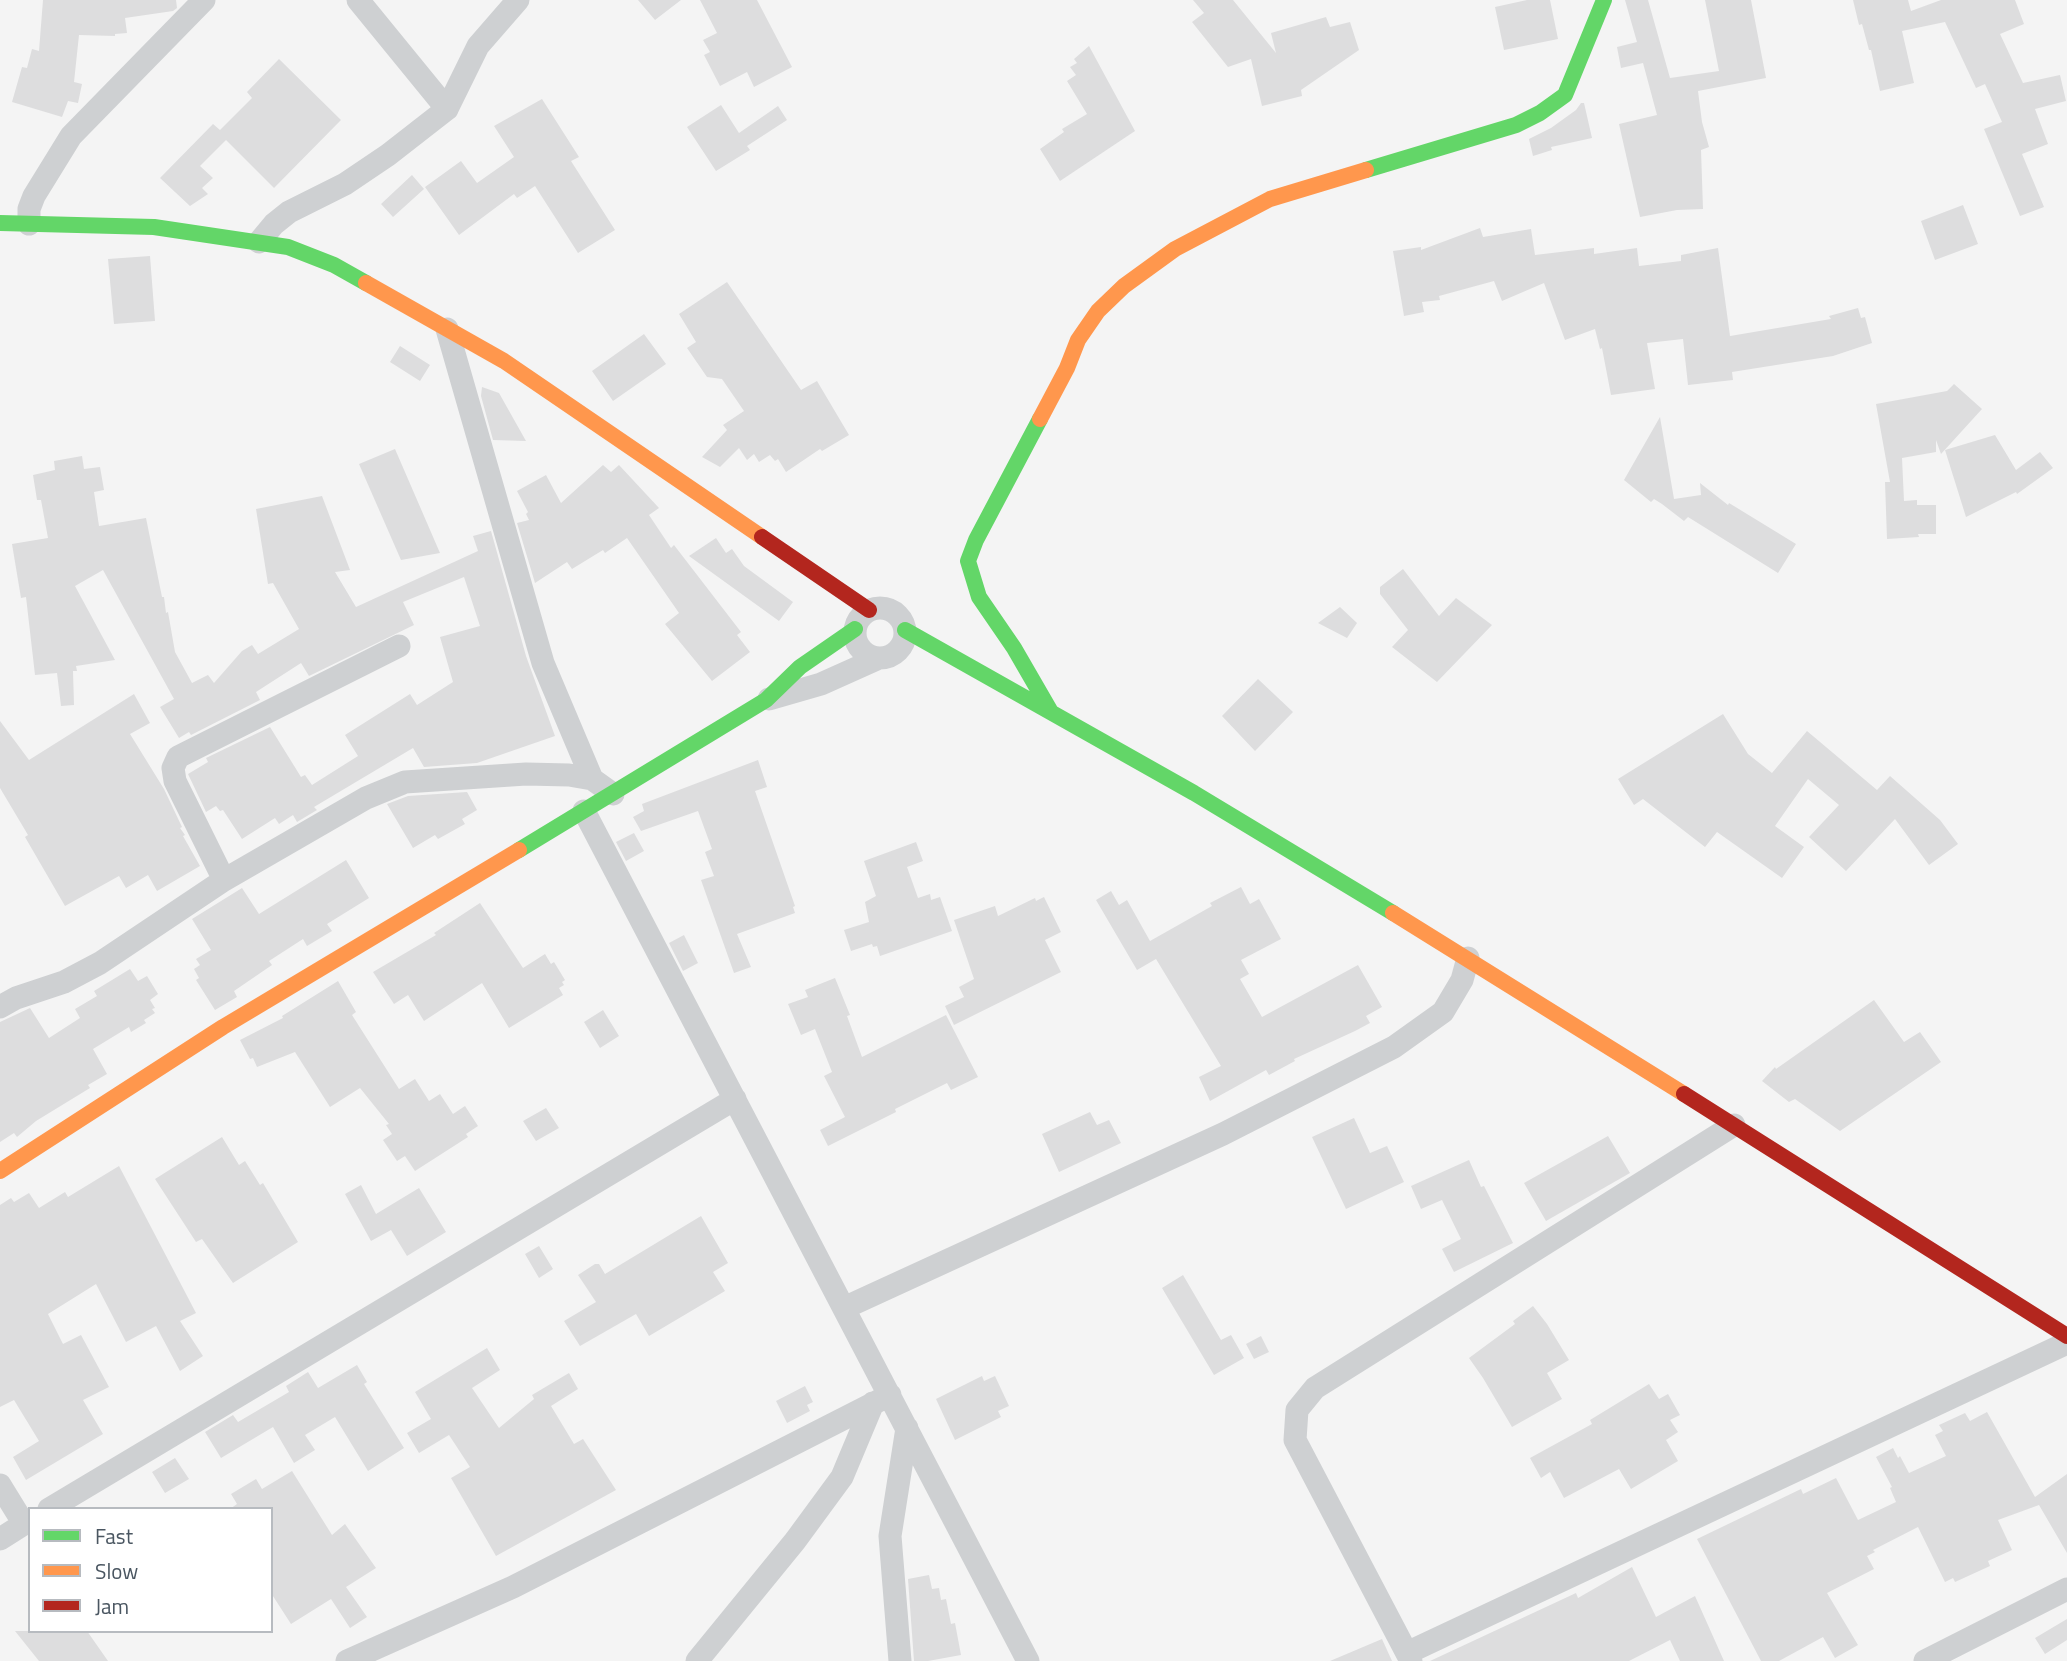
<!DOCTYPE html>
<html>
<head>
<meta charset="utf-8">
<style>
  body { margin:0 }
  #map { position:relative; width:2067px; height:1661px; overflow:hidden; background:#f4f4f4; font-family:"Titillium Web",sans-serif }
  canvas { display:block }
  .legend { position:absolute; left:28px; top:1507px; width:245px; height:126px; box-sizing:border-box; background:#fff; border:2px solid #b7bbc0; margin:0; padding:9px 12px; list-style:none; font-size:21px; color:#4a5661 }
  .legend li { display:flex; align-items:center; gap:14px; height:35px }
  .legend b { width:35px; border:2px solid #b7bbc0 }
</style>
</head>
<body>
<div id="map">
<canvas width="2067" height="1661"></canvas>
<ul class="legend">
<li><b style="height:9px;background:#63d668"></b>Fast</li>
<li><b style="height:9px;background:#ff974d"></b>Slow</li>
<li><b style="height:9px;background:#b3261e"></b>Jam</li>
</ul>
</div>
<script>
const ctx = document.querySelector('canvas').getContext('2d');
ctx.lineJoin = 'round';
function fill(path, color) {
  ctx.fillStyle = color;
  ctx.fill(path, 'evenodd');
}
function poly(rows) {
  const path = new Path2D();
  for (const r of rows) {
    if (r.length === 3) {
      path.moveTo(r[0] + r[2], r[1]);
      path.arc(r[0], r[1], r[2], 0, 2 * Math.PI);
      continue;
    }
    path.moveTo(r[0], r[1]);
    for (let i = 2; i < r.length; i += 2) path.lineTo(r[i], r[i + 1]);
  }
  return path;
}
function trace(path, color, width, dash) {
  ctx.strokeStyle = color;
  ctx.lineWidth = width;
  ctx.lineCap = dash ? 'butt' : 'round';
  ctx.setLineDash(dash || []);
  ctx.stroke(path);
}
const building = poly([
  [43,0,176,0,177,8,173,11,125,18,127,33,115,34,115,36,79,35,74,82,82,84,78,103,68,101,62,117,12,102,22,67,27,68,32,49,39,51],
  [638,0,681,0,655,20],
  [700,0,757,0,792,67,754,87,747,72,720,86,704,55,710,52,703,40,717,33],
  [1193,0,1233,0,1276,53,1271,33,1326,17,1330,27,1350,22,1359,50,1301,90,1302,96,1262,106,1251,59,1228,67,1192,22,1204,13],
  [1527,0,1550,0,1558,39,1504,50,1495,7],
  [1625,0,1648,0,1670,78,1719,71,1705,0,1751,0,1766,78,1698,91,1702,122,1709,147,1701,150,1703,209,1677,210,1640,217,1619,124,1657,115,1643,63,1621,68,1617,47,1637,42],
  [1853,0,1908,0,1911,11,1941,0,2015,0,2024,24,2000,34,2023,83,2060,75,2066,101,2035,109,2048,144,2022,154,2044,207,2020,216,1984,129,2002,122,1985,84,1976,88,1945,22,1902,31,1914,83,1880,91,1871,50,1869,50,1862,24,1859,25],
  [1089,46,1135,131,1060,181,1040,149,1064,132,1062,129,1087,114,1067,81,1076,75,1070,67,1077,63,1074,59],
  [279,59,341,120,274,188,226,140,200,166,213,178,202,188,208,194,190,206,160,178,213,124,220,130,252,98,247,92],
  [542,99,579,157,571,161,615,230,578,253,535,186,517,198,514,194,459,235,425,187,461,161,477,183,514,157,494,126],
  [1581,103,1584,103,1592,138,1551,147,1552,150,1533,156,1529,139,1551,128,1576,110],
  [721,105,739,133,778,106,787,120,747,146,750,150,716,171,687,127],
  [412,175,424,189,393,217,381,204],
  [1963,205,1978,244,1935,260,1921,221],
  [1480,228,1483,237,1531,229,1535,255,1594,248,1594,254,1637,248,1639,266,1681,261,1681,255,1718,248,1730,336,1831,319,1829,316,1858,308,1861,318,1865,317,1872,343,1833,356,1732,372,1733,380,1688,385,1683,339,1647,343,1655,389,1611,395,1602,348,1600,349,1595,329,1565,340,1544,283,1502,301,1494,281,1439,296,1440,300,1422,302,1424,312,1404,316,1393,251,1421,247,1421,250],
  [150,256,155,321,114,324,108,259],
  [727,282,801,390,817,381,849,435,822,451,820,449,786,472,778,459,775,461,770,455,759,462,754,454,747,460,739,448,720,467,702,457,727,430,723,425,744,411,722,379,707,377,687,348,696,342,679,314],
  [644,334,666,364,613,401,592,371],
  [400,346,430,365,420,381,390,362],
  [1954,384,1982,409,1941,454,1936,440,1936,452,1902,458,1904,501,1917,500,1917,505,1936,505,1936,534,1918,534,1919,537,1887,539,1885,482,1890,482,1876,404,1947,391],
  [482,387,499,393,526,441,493,440,481,396],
  [1660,417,1674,499,1701,495,1700,483,1728,505,1729,503,1796,544,1778,573,1688,517,1684,521,1662,504,1654,499,1651,502,1624,480],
  [1995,435,2016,470,2040,452,2053,468,2017,494,2016,492,1966,517,1945,450],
  [395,449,440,553,401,560,359,464],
  [82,456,84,469,100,467,104,490,94,492,99,526,146,518,162,597,164,597,166,613,168,612,175,652,192,683,208,675,214,683,242,651,252,645,258,654,299,629,273,583,268,584,256,509,322,496,350,570,335,572,356,607,478,551,473,536,491,531,526,656,555,736,477,763,424,767,413,748,314,807,317,810,297,822,293,815,279,824,275,818,242,839,223,810,220,811,216,806,206,812,188,774,208,762,206,758,270,727,301,777,305,775,312,785,358,756,345,735,410,694,417,705,453,682,440,637,480,626,464,577,403,602,414,625,309,676,301,663,256,692,260,700,191,735,189,732,179,738,160,707,174,699,103,570,75,586,115,660,76,666,77,671,73,671,74,705,61,706,57,673,35,675,26,597,21,598,12,544,48,538,41,500,37,500,33,475,55,470,54,461],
  [603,465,611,472,619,465,659,508,649,515,671,548,674,545,741,632,737,635,750,652,712,681,665,624,679,613,627,538,605,553,603,550,572,569,567,562,535,583,517,523,529,520,526,514,528,512,517,491,546,475,561,503],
  [716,538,726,553,732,549,744,566,793,602,779,621,689,556],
  [1403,569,1439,616,1456,598,1492,625,1437,682,1392,647,1408,630,1380,594,1380,587],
  [1340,607,1357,623,1347,638,1318,623],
  [1258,679,1293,712,1255,751,1222,716],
  [134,694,150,723,130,734,164,789,182,827,180,828,185,835,183,836,200,866,157,891,148,875,126,888,119,876,65,906,25,837,28,835,0,788,0,721,29,760],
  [1723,714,1748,754,1772,773,1807,731,1877,790,1890,776,1940,820,1958,844,1929,865,1895,819,1846,871,1809,837,1839,805,1808,779,1775,826,1804,847,1782,878,1717,832,1705,847,1643,799,1634,805,1618,779],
  [758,760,767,787,755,791,795,906,793,907,795,913,737,934,751,967,734,973,701,880,714,876,705,852,712,849,698,811,641,831,633,817,644,811,642,804],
  [467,792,477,810,462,819,465,824,438,839,435,835,413,848,387,804,408,796],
  [634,833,644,851,626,861,616,842],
  [916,842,923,861,907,867,918,898,930,894,931,900,940,897,952,931,880,956,877,946,873,947,872,944,851,951,844,930,869,922,865,902,876,896,864,861],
  [346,860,369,898,327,924,332,931,307,946,303,939,269,961,272,965,234,991,237,997,215,1010,196,980,199,978,194,969,200,965,196,959,211,950,192,919,242,888,259,914],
  [1241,887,1250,904,1259,899,1281,939,1241,960,1249,974,1240,979,1262,1017,1358,965,1382,1007,1366,1016,1370,1023,1355,1031,1294,1059,1295,1061,1269,1075,1266,1070,1210,1101,1199,1077,1221,1066,1156,959,1137,970,1096,900,1111,891,1119,905,1127,900,1150,941,1212,906,1210,903],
  [1044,897,1061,932,1045,940,1061,972,954,1025,945,1006,964,997,959,987,974,979,954,920,995,906,998,916,1035,898,1036,901],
  [480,903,523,968,545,954,551,964,554,962,565,980,562,982,564,985,559,988,563,995,509,1028,482,983,424,1021,408,995,394,1004,373,972,436,935,434,933],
  [684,935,698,963,683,971,669,943],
  [130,969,138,981,147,976,158,994,150,1000,155,1008,152,1009,155,1013,144,1020,146,1023,131,1032,129,1027,93,1049,107,1074,88,1085,90,1088,36,1121,17,1137,14,1133,0,1142,0,1022,30,1008,49,1038,80,1018,75,1009,97,996,94,991],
  [835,978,850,1015,847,1016,862,1057,946,1015,978,1077,951,1090,947,1083,895,1109,896,1112,828,1146,820,1130,845,1117,824,1076,832,1072,815,1029,801,1035,788,1004,808,997,805,990],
  [338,981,356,1012,352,1015,399,1089,415,1079,429,1101,440,1094,453,1114,465,1106,478,1126,466,1134,468,1137,415,1171,405,1156,397,1161,383,1140,392,1134,386,1125,389,1124,360,1088,330,1107,295,1052,257,1067,253,1058,250,1059,240,1040,283,1018,282,1016],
  [1874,1000,1904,1042,1920,1032,1941,1062,1840,1131,1795,1099,1789,1102,1762,1081,1775,1067,1776,1069],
  [603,1010,619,1036,600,1048,584,1022],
  [546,1108,559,1128,536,1141,523,1121],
  [1090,1112,1097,1125,1109,1120,1121,1143,1059,1172,1042,1134],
  [1354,1118,1370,1153,1387,1146,1404,1182,1346,1209,1312,1137],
  [1608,1136,1630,1173,1546,1221,1524,1183],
  [222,1137,239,1165,245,1161,260,1185,263,1183,298,1242,233,1283,202,1239,196,1242,155,1179],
  [1469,1160,1481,1187,1484,1186,1513,1243,1454,1272,1442,1249,1461,1239,1442,1200,1421,1209,1411,1186],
  [119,1166,196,1313,180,1321,203,1356,180,1371,156,1326,126,1342,96,1284,48,1314,63,1344,81,1335,109,1387,83,1400,103,1434,26,1480,13,1457,39,1441,14,1400,0,1407,0,1205,11,1198,14,1202,29,1193,39,1208,65,1192,68,1197],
  [361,1185,376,1214,419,1188,446,1232,407,1256,391,1230,371,1241,345,1194],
  [701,1216,728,1263,713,1272,725,1291,649,1336,636,1314,580,1346,564,1321,596,1302,578,1275,595,1264,599,1264,605,1274],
  [539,1246,553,1269,539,1278,525,1254],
  [1183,1275,1221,1340,1231,1335,1244,1358,1214,1375,1162,1288],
  [1533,1306,1547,1324,1569,1360,1547,1373,1562,1399,1512,1427,1483,1378,1469,1358,1515,1324,1513,1321],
  [1261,1336,1269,1352,1254,1359,1246,1344],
  [487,1348,500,1370,472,1388,499,1428,534,1399,532,1395,569,1373,578,1389,551,1406,574,1444,583,1439,616,1490,496,1556,451,1478,470,1467,449,1435,419,1453,407,1433,431,1419,415,1392],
  [357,1365,367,1382,364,1384,404,1448,368,1471,335,1417,305,1435,315,1450,294,1463,273,1427,221,1458,205,1432,233,1415,238,1422,289,1392,286,1386,308,1372,318,1388],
  [982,1376,984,1381,995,1376,1009,1406,998,1411,1001,1417,955,1440,936,1399],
  [1649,1384,1659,1399,1668,1394,1680,1415,1670,1420,1678,1432,1666,1440,1678,1461,1631,1489,1619,1469,1564,1498,1550,1472,1541,1478,1530,1458,1592,1424,1590,1420],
  [805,1386,813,1402,807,1405,810,1411,787,1423,776,1401],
  [1987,1412,2035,1497,2067,1474,2067,1553,2039,1505,1998,1520,2012,1550,1988,1561,1990,1566,1955,1582,1953,1578,1945,1582,1918,1527,1873,1550,1875,1552,1867,1556,1874,1569,1827,1593,1858,1645,1835,1658,1823,1637,1779,1661,1761,1661,1697,1539,1801,1489,1803,1494,1836,1478,1858,1520,1896,1502,1890,1488,1892,1487,1876,1457,1893,1448,1898,1458,1900,1456,1909,1473,1946,1456,1935,1435,1943,1431,1939,1425,1965,1413,1970,1421],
  [175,1458,189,1479,165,1493,152,1472],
  [292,1471,332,1535,345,1524,376,1568,346,1587,367,1617,350,1628,331,1599,291,1624,271,1593,271,1509,230,1509,237,1504,231,1494,256,1479,262,1489],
  [1632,1567,1656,1617,1695,1596,1724,1661,1680,1661,1670,1640,1629,1661,1430,1661,1576,1593,1578,1598],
  [929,1575,932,1589,939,1588,941,1600,946,1599,951,1624,955,1623,961,1655,928,1661,914,1661,908,1579],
  [2067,1619,2067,1640,2045,1654,2035,1638],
  [15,1631,87,1631,108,1661,39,1661],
  [1382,1639,1392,1661,1330,1661]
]);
const street = poly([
  [358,0,447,109],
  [29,224,29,209,34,196,71,136,204,0],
  [259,242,274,224,289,212,345,184,388,155,447,109,478,46,518,0],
  [447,329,543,663,592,779],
  [880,633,25],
  [769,699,821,684,879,658],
  [584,811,1028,1661],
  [224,880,175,781,173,768,178,757,399,646],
  [0,1007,16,998,64,982,100,963,224,880,366,798,405,782,526,774,569,775,592,779,613,794],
  [844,1308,1223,1134,1394,1047,1443,1012,1462,980,1468,958],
  [0,1485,24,1524],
  [49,1509,735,1099],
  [0,1539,30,1520],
  [1407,1653,2067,1343],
  [347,1661,513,1587,890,1395],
  [697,1661,795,1541,842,1477,873,1403],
  [900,1661,890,1536,907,1428],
  [1411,1661,1295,1440,1297,1410,1315,1388,1734,1125],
  [1925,1661,2067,1589]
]);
const fast = poly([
  [1366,170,1516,125,1540,113,1565,95,1604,0],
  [0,223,154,227,288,247,334,265,366,283],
  [1040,419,976,540,968,561,979,597,1014,648,1051,712],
  [905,630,1194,793,1393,913],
  [519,850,766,700,800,667,855,629]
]);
const slow = poly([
  [366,283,504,361,762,537],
  [1040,419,1067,368,1078,340,1098,311,1124,286,1175,249,1270,199,1366,170],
  [1393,913,1684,1094],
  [0,1171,223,1027,519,850]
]);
const jam = poly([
  [762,537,869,610],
  [1684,1094,2067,1336]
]);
fill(building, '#ddddde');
trace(street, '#ced0d2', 23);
trace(fast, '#63d668', 16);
trace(slow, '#ff974d', 16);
trace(jam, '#b3261e', 16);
</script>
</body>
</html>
